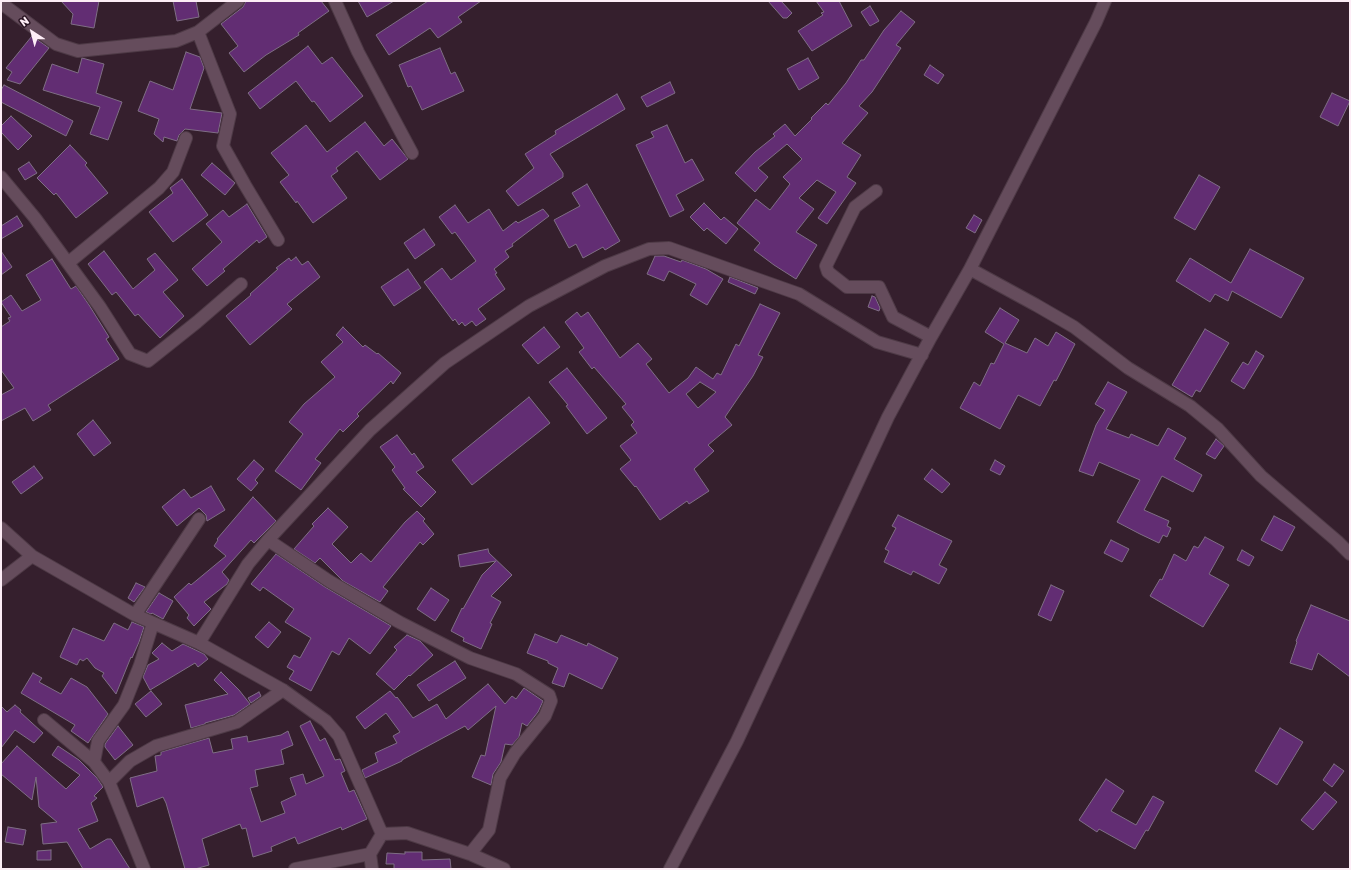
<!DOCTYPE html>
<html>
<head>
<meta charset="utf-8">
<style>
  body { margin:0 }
  #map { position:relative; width:1351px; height:870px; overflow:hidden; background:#351f2d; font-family:Rubik,sans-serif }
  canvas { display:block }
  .frame { position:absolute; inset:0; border:2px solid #fdedf6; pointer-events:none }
  .north { position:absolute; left:12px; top:12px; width:40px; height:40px; -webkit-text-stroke:3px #2a1523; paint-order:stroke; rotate:324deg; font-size:11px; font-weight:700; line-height:16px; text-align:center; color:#fdedf6 }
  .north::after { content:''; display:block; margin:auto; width:14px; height:18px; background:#fdedf6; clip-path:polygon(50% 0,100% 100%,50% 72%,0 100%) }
</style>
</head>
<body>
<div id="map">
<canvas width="1351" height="870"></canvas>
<div class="frame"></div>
<div class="north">N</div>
</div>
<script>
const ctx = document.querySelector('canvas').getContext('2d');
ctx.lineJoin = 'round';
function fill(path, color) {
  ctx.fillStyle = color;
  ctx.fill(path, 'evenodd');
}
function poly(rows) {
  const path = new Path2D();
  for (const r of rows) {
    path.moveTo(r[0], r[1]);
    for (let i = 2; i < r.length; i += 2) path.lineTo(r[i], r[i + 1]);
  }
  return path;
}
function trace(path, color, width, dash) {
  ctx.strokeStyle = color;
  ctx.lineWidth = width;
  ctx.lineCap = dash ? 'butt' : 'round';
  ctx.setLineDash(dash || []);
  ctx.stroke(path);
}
const building = poly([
  [61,1,99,1,94,28,71,24,73,14,61,1],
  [173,1,196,1,199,17,177,21,173,1],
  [246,1,321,1,329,11,298,33,299,35,266,55,244,72,229,53,238,46,221,24,243,7,246,1],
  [358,1,394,1,367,17,358,1],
  [428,1,481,1,458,17,462,22,438,38,430,28,389,55,376,35,428,1],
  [768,1,781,1,792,13,787,18,783,18,768,1],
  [816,1,839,1,852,26,812,51,798,31,823,15,821,13,824,12,816,1],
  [870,6,879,21,870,26,861,12,870,6],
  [901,11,915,22,896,45,901,48,872,92,859,106,868,113,842,143,861,155,847,177,856,183,827,224,818,218,836,192,817,180,799,198,814,209,796,232,817,245,796,279,774,265,754,250,760,243,737,223,756,199,770,210,790,184,783,177,802,159,787,144,758,168,768,177,755,192,735,173,755,152,775,136,773,134,785,124,795,136,812,119,811,118,826,103,828,105,846,83,861,60,864,60,884,30,901,11],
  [32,36,49,48,20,84,7,80,12,72,6,68,32,36],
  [308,46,322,64,332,57,363,96,330,122,314,101,312,102,296,81,260,109,248,93,308,46],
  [440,48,451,74,455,72,464,91,422,110,411,86,408,87,399,65,440,48],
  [186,52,200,57,204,68,190,109,222,113,218,133,185,129,179,135,177,141,164,137,163,142,154,134,159,119,138,111,150,81,173,90,186,52],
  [82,58,104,64,96,93,122,102,108,140,90,134,100,107,43,90,52,64,78,73,82,58],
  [808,58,819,78,799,90,787,69,808,58],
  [930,65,944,75,938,84,924,75,930,65],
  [670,82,675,93,647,107,641,97,670,82],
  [4,85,73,121,66,136,1,102,1,90,4,85],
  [1332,93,1350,101,1338,126,1320,117,1332,93],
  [617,94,625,109,550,154,563,173,563,177,518,206,506,191,534,168,525,154,556,134,555,131,617,94],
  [11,116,32,136,18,150,1,132,1,126,11,116],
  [365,122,384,146,392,139,408,159,380,180,357,151,336,168,338,171,331,176,347,198,313,223,297,201,296,203,280,182,289,175,271,153,306,125,327,152,365,122],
  [667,125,685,163,692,159,704,180,676,195,684,210,670,217,636,145,654,137,651,132,667,125],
  [70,145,87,163,85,165,108,193,76,218,56,193,54,195,37,178,70,145],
  [29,162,37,173,25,180,18,169,29,162],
  [212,163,235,183,225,195,201,175,212,163],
  [1199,175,1220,187,1195,230,1174,218,1199,175],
  [182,179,208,215,173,242,149,212,173,193,170,188,182,179],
  [587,184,620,241,605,250,603,247,583,258,576,244,569,248,554,220,580,206,572,193,587,184],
  [704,203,721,220,724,217,738,229,726,244,707,228,704,231,690,217,704,203],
  [247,204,267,237,259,243,257,240,223,269,225,271,207,286,192,269,222,242,206,224,223,210,229,217,247,204],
  [455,205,468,223,489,209,503,231,516,221,518,223,543,209,549,216,512,244,513,246,505,251,509,257,494,269,497,273,495,274,505,289,478,309,486,319,476,326,472,321,465,326,462,322,459,325,455,319,453,321,424,282,442,268,451,280,476,261,455,232,452,234,439,217,455,205],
  [974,215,982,220,975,233,966,228,974,215],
  [17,216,23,226,1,239,1,226,17,216],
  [424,229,435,245,415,259,404,243,424,229],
  [1250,249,1304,278,1281,318,1232,291,1228,301,1215,294,1210,302,1176,281,1190,258,1231,283,1250,249],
  [1,251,12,267,1,275,1,251],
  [104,251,133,289,155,270,147,259,155,253,178,280,163,292,184,316,160,338,138,314,135,316,116,292,112,295,88,264,104,251],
  [655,256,664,256,681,262,682,260,706,269,723,279,707,305,690,295,696,284,669,271,664,281,647,274,655,256],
  [296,257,302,265,308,261,320,277,287,304,292,309,250,345,226,316,251,295,250,294,278,269,276,268,289,258,291,261,296,257],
  [52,259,71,289,76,286,89,305,109,337,106,339,119,359,48,405,51,410,33,421,25,408,1,421,1,395,14,388,1,370,1,327,10,321,8,318,11,317,1,302,11,295,22,311,41,300,26,275,52,259],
  [408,269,421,288,394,306,381,287,408,269],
  [730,277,758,288,755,294,728,282,730,277],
  [872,296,875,297,880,308,879,311,868,307,872,296],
  [760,304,780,313,758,355,763,357,753,376,725,417,732,425,708,445,714,451,694,469,709,491,689,504,687,501,660,520,636,486,635,487,620,469,631,460,620,446,637,433,631,425,634,422,622,407,626,404,594,367,592,369,579,352,584,348,565,322,577,312,581,317,588,312,620,358,638,343,652,359,646,364,669,393,688,378,696,367,713,379,717,373,721,375,736,344,739,346,760,304],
  [700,382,716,392,698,408,686,394,700,382],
  [1000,308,1019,320,1005,343,1027,353,1035,338,1048,346,1056,332,1075,344,1056,381,1054,380,1040,406,1018,395,1000,429,960,408,974,382,980,386,991,363,994,364,1004,344,985,332,1000,308],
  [343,327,363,347,365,345,377,354,378,353,401,373,393,384,391,381,357,414,359,416,343,432,340,429,315,459,321,463,301,490,275,471,303,434,289,422,304,404,335,377,321,362,343,342,336,335,343,327],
  [544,327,560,347,538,364,522,345,544,327],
  [1205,329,1229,343,1200,392,1196,390,1192,397,1172,385,1205,329],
  [1256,351,1264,356,1244,389,1231,381,1243,362,1248,365,1256,351],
  [567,368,607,418,587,434,566,406,568,405,549,382,567,368],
  [1108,382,1127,392,1106,429,1129,438,1131,434,1158,446,1168,428,1186,438,1174,459,1202,475,1193,492,1162,476,1144,510,1169,521,1167,526,1171,528,1167,537,1163,535,1159,543,1140,534,1117,522,1140,480,1099,462,1093,476,1079,471,1096,425,1105,410,1095,404,1108,382],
  [529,397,550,423,472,485,452,460,529,397],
  [93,420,111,443,94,456,77,434,93,420],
  [397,435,412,455,414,453,424,467,416,472,436,492,421,507,403,489,405,488,392,470,395,467,380,447,397,435],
  [1216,439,1224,446,1215,459,1206,454,1216,439],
  [254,460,264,469,255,480,258,483,251,491,237,479,254,460],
  [995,460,1005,466,1000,475,990,470,995,460],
  [34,466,43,478,21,494,12,482,34,466],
  [932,469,950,484,942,493,924,479,932,469],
  [211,486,225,510,207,521,206,515,199,508,177,526,162,507,184,489,191,498,211,486],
  [253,497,276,521,254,543,251,540,222,572,229,580,227,584,204,602,211,609,194,626,187,618,189,615,174,597,189,583,191,585,226,556,214,546,218,540,217,539,253,497],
  [328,508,348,527,332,544,351,563,361,553,371,562,405,522,417,511,425,519,423,521,434,534,423,545,420,542,383,587,388,591,380,602,343,581,320,558,315,563,294,549,314,526,312,524,328,508],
  [898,515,952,541,939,565,947,569,939,584,913,571,911,575,884,562,889,551,885,549,896,528,892,526,898,515],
  [1274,516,1295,527,1282,551,1261,540,1274,516],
  [1205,537,1224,547,1209,574,1229,585,1203,627,1150,596,1160,579,1162,580,1174,554,1186,561,1194,546,1198,548,1205,537],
  [1111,540,1129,549,1122,562,1104,553,1111,540],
  [488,549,489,553,512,575,491,596,501,602,490,623,492,624,481,649,463,641,464,638,451,631,462,608,463,609,482,575,496,561,460,567,458,555,488,549],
  [1242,550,1254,557,1249,566,1237,560,1242,550],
  [276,554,325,587,391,626,370,654,349,638,339,655,332,651,311,691,289,679,294,671,287,667,294,655,300,658,311,638,285,622,294,609,263,587,260,591,251,584,276,554],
  [136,583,145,587,134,602,128,598,136,583],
  [1051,585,1064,591,1051,621,1038,615,1051,585],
  [431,588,449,600,435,621,417,609,431,588],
  [159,593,173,601,163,619,152,613,151,614,146,612,159,593],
  [1311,605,1350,621,1350,677,1318,653,1312,670,1290,663,1297,642,1296,641,1311,605],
  [132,622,144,627,139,642,132,658,131,657,116,694,102,676,104,673,95,668,87,658,83,661,80,659,77,665,60,657,73,628,104,641,114,623,128,630,132,622],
  [269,622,281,632,268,648,255,637,269,622],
  [535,634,557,643,561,635,587,646,588,643,618,658,602,689,569,673,564,687,552,683,558,668,548,663,548,661,527,653,535,634],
  [407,635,420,641,433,655,410,676,409,675,394,690,376,674,397,650,394,647,407,635],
  [162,643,172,651,183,644,204,654,208,659,198,667,195,663,150,690,143,677,148,665,159,659,152,653,162,643],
  [455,661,466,678,429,701,417,685,455,661],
  [221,672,239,690,250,704,234,715,205,723,205,724,191,728,185,705,228,694,214,680,221,672],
  [33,673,42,678,39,682,61,694,71,678,87,687,108,714,88,743,71,731,75,725,21,693,33,673],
  [488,684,505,704,512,696,516,699,524,688,543,701,538,712,527,726,522,723,519,737,512,745,505,744,501,762,493,774,491,785,472,777,481,755,485,756,496,706,468,730,465,726,402,760,402,761,365,778,362,770,378,762,375,753,397,743,393,736,400,732,386,713,365,729,356,717,390,691,396,698,397,697,413,718,437,704,446,719,488,684],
  [151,691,162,704,146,717,135,704,151,691],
  [259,692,261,696,251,703,248,698,259,692],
  [15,705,21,710,20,712,43,733,34,743,15,730,1,748,1,706,7,712,15,705],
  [310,721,320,741,325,738,335,760,340,759,345,771,341,773,349,792,354,790,367,819,342,830,341,827,298,844,295,837,271,847,272,851,253,857,246,828,242,829,240,824,202,839,209,865,195,869,185,869,166,803,163,797,137,807,130,778,157,771,155,756,161,755,161,752,209,738,213,753,233,749,231,739,247,736,248,742,281,735,288,731,293,745,281,750,284,764,255,770,258,786,250,788,261,822,285,813,281,802,296,795,290,778,303,774,306,784,324,776,300,726,310,721],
  [118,726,133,745,115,760,105,747,105,744,118,726],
  [1280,728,1303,742,1277,785,1255,771,1280,728],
  [17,746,66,789,80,775,52,755,58,746,79,760,97,778,103,787,94,796,97,798,91,803,98,821,78,829,90,849,107,839,111,839,130,869,83,869,67,842,43,844,41,824,57,822,39,807,36,777,32,800,1,774,1,764,17,746],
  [1334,764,1344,771,1332,787,1323,780,1334,764],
  [1106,779,1124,791,1111,811,1136,825,1153,796,1164,802,1148,831,1146,830,1135,849,1099,829,1097,832,1079,820,1106,779],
  [1325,792,1337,802,1313,830,1301,820,1325,792],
  [8,827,26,830,23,845,5,842,8,827],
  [51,850,51,860,37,860,37,851,51,850],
  [405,852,422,852,422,860,450,859,451,869,394,869,394,864,386,864,387,853,405,854,405,852]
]);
const minor = poly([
  [335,1,358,52,412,153],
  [1,3,56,44,78,51,176,41,198,32,238,1],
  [198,32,230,114,223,146,245,185,278,240],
  [1,177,35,218,100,307,130,354,148,361,197,322,241,284],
  [876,191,855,207,826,266,828,272,847,287,879,287,893,317,931,337],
  [68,263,159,188,173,172,186,138],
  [970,269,1036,305,1074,327,1128,368,1190,406,1218,429,1261,476,1337,541,1350,554],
  [1,528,32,556,135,615,199,643,283,690,326,721,339,736,382,834],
  [268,540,329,581,399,622,470,658,516,674,549,695,551,701,545,716,515,753,500,778,489,830,470,854],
  [1,580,32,556],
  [135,615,199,519],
  [199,643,248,564,268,540,370,430,445,363,529,306,605,266,649,249,669,248,799,294,877,342,922,355],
  [44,720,94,762,109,782,144,869],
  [94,762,98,741,124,705,140,665,153,623],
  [109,782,130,761,156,746,237,722,283,690],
  [382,834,407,833,470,854,504,869],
  [370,854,372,869],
  [295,869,370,854,382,834],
  [670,869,737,741,888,417,931,337,970,269,1096,22,1105,1]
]);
fill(building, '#622d73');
trace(building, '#7f6e85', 1);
trace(minor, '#4e3a46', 14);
trace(minor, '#654c5c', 12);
</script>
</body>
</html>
